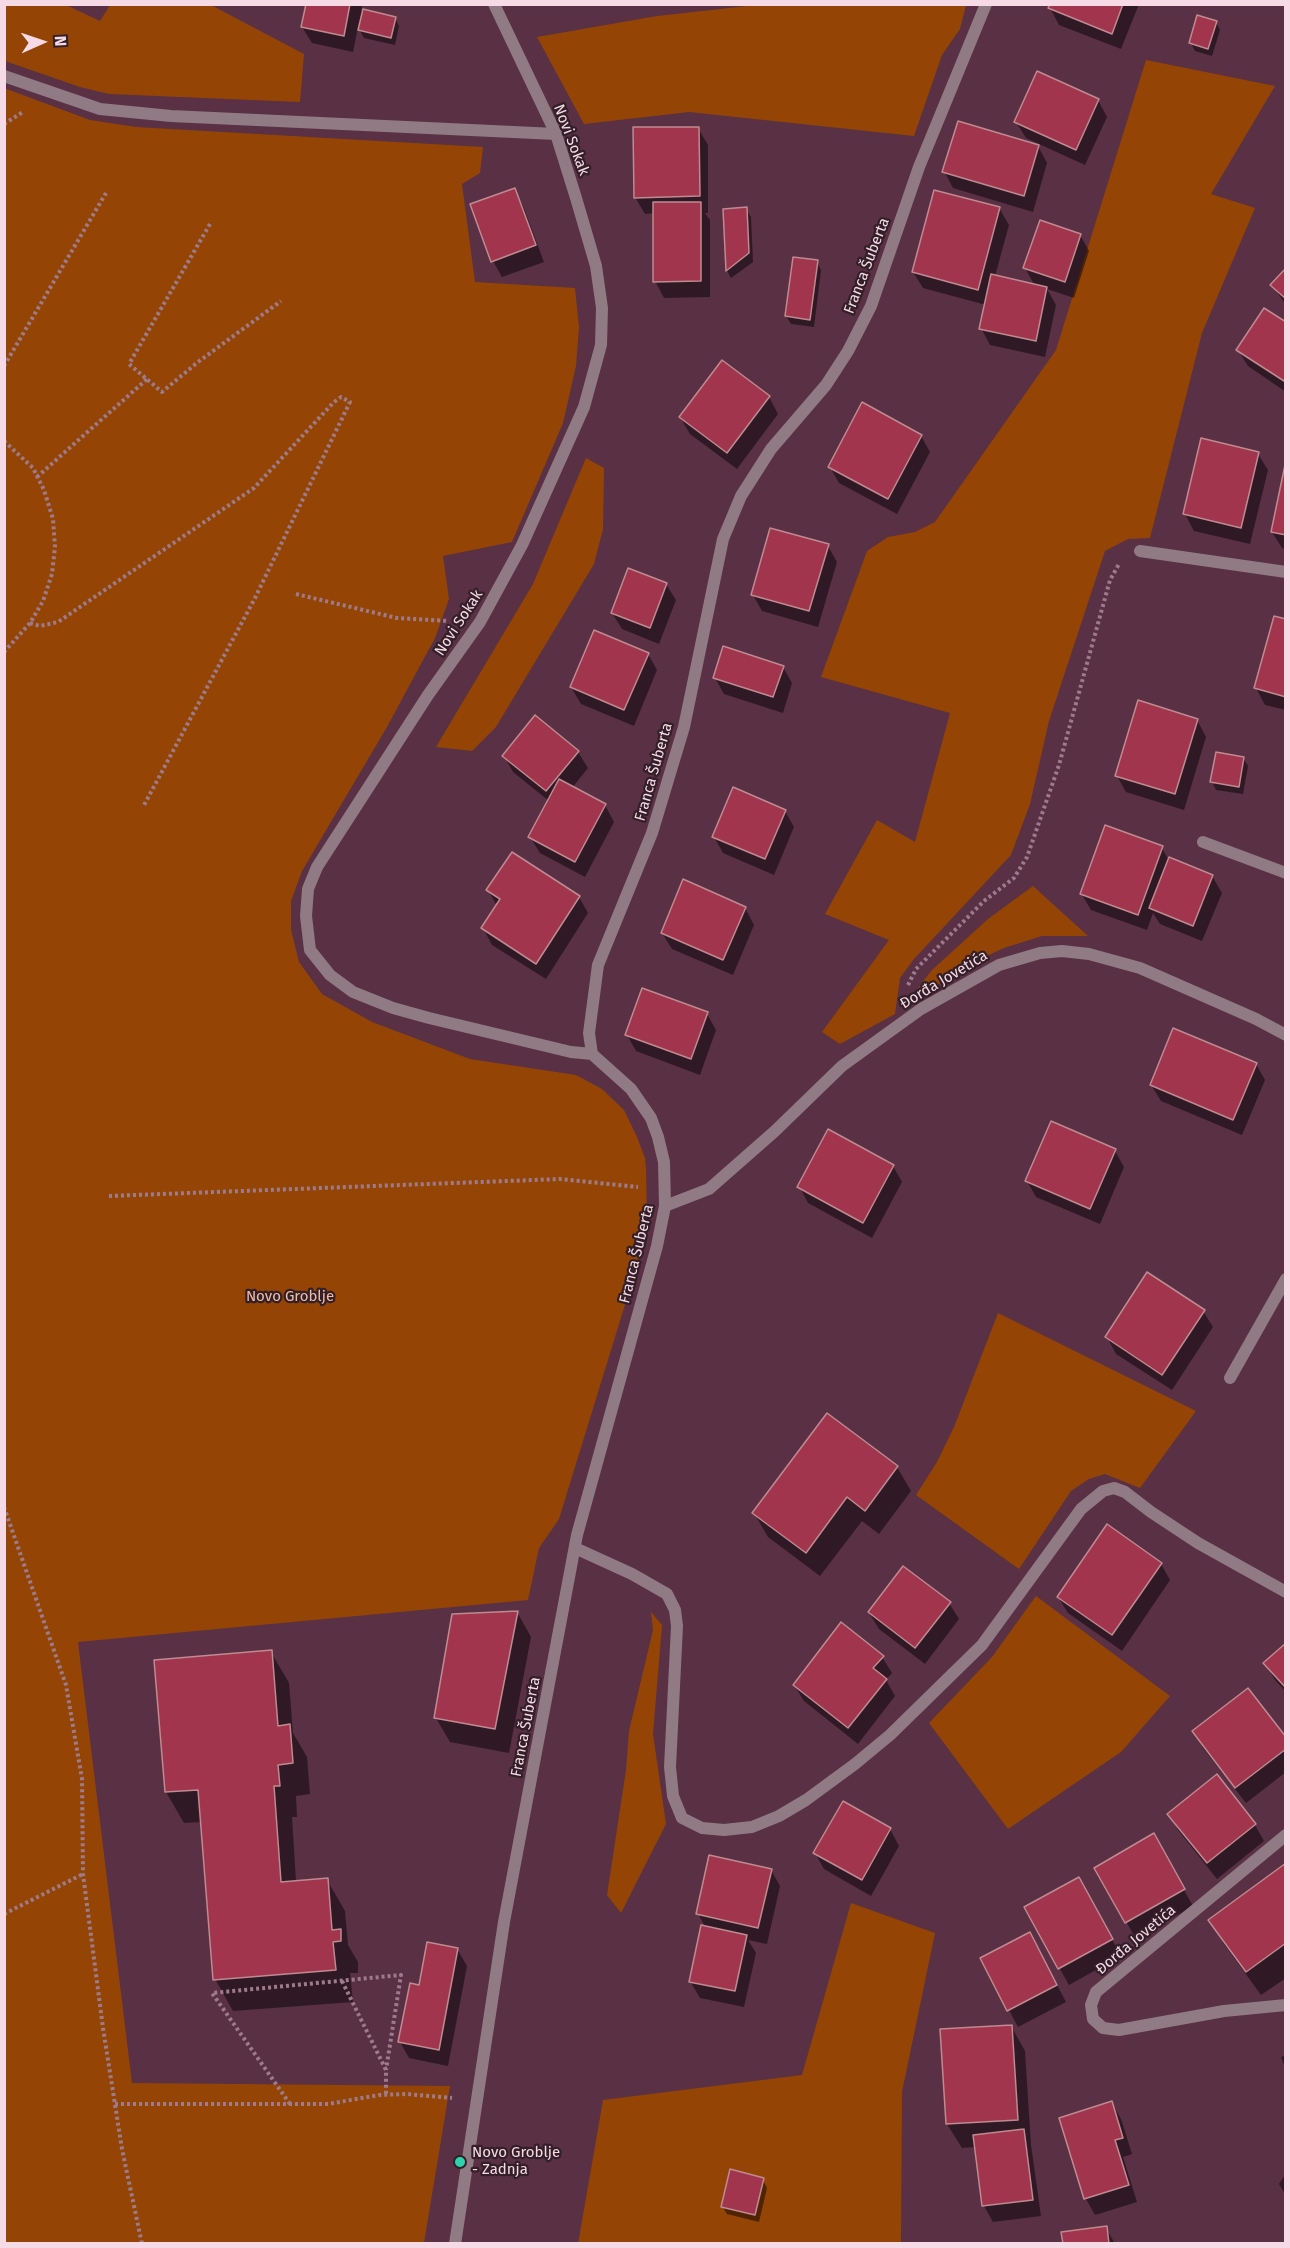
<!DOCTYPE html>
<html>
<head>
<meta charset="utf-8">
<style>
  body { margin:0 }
  #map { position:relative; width:1290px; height:2248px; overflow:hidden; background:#593044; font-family:"Fira Sans",sans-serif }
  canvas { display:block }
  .frame { position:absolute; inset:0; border:6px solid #f6dbe6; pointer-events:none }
  .north { position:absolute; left:12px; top:12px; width:60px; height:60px; -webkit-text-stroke:4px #331f28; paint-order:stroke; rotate:87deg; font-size:16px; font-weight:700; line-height:24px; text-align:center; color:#f6dbe6 }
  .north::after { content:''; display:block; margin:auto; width:21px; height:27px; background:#f6dbe6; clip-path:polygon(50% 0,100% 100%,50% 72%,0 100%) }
</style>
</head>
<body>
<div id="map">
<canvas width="1290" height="2248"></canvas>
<div class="frame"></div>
<div class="north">N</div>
</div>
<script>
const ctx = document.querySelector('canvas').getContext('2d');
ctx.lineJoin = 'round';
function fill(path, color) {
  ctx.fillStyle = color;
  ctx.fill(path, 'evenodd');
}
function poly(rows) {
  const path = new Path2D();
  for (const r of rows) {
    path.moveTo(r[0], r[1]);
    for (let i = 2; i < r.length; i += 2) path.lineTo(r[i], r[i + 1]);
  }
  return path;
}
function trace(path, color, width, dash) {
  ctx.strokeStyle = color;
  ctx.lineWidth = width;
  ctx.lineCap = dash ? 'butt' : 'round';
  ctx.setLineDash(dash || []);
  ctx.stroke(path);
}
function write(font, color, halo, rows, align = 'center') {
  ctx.font = font + ' "Fira Sans",sans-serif';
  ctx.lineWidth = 4.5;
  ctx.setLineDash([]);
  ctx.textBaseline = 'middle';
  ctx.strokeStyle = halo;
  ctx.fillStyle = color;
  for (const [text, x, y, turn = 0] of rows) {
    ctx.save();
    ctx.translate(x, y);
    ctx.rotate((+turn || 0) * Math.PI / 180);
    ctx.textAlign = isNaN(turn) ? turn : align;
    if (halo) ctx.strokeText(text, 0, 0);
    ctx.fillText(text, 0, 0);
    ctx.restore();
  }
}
const green = poly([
  [5,4,66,5,100,21,110,5,211,5,304,54,300,102,109,94,80,87,5,61],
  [756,5,966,5,960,29,942,55,914,136,689,112,584,124,537,37,657,16],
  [1146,60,1275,86,1211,194,1255,208,1202,333,1150,538,1128,539,1105,551,1049,721,1030,804,1011,855,914,959,900,978,895,1014,840,1044,822,1032,889,940,825,914,877,820,915,842,950,713,821,677,867,551,888,537,915,532,935,522,1056,350],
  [4,88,90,120,136,127,483,147,480,173,462,184,475,282,575,288,579,327,576,366,563,423,512,542,443,556,449,599,435,638,387,727,302,871,291,901,291,930,299,962,322,994,372,1022,470,1059,576,1075,602,1089,624,1110,637,1137,645,1158,646,1170,647,1217,640,1256,559,1519,539,1548,528,1600,78,1642,132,2083,450,2086,424,2243,5,2243],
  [586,458,604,468,603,529,594,564,496,727,472,751,436,747,533,584],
  [1033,886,1088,936,1042,936,1004,948,965,966,918,998,918,988,932,970,988,919],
  [998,1313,1196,1411,1140,1488,1105,1474,1089,1479,1071,1491,1019,1569,916,1495,937,1462,954,1427],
  [1036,1596,1170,1696,1121,1752,1008,1829,929,1723,992,1657],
  [651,1612,662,1625,653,1734,666,1824,621,1913,607,1895,626,1770,629,1731,653,1630],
  [851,1903,935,1933,902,2092,901,2243,578,2244,603,2100,802,2075]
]);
const shadow = poly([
  [307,4,363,4,361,10,395,18,399,26,395,45,364,38,358,27,353,52,312,43,302,27],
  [1051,4,1139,4,1121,49,1059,25,1050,8],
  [1216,22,1220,30,1212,56,1195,51,1191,43],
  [1098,100,1107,117,1085,165,1026,138,1016,122],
  [698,128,708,145,708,213,705,213,710,220,710,297,664,298,655,281,655,213,645,214,635,197],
  [1038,146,1047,163,1033,212,953,188,944,171],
  [514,189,523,206,544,262,502,277,493,261],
  [999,208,1009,225,995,276,1035,286,1025,268,1080,235,1089,251,1074,298,1047,289,1056,305,1045,357,990,345,981,328,986,305,923,288,913,272],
  [746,209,751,217,753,262,731,278,727,271,725,210],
  [817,262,821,270,814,327,791,324,786,316],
  [1286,270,1286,305,1272,285],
  [1286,324,1286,392,1248,366,1238,350],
  [769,397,778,414,737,469,690,434,680,417],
  [921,436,930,452,897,514,839,483,830,467],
  [1258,454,1268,470,1250,544,1194,531,1185,514],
  [1286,467,1286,549,1282,548,1272,532],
  [828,546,837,562,818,627,762,611,753,595],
  [666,584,676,600,659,644,622,629,612,613],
  [1286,621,1286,710,1265,705,1256,688],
  [648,654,657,670,634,726,581,704,571,687],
  [783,667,792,683,783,713,724,694,715,678],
  [1197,720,1206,737,1184,810,1126,792,1117,776],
  [578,752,588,768,572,788,605,805,614,822,585,877,540,853,530,837,549,801,513,772,504,756],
  [1243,758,1248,766,1243,794,1216,790,1212,782],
  [785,811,794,827,774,875,723,853,714,837],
  [1162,848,1169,861,1212,876,1222,893,1202,941,1160,924,1153,913,1147,930,1091,910,1081,893],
  [488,890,579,897,588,913,546,979,492,945,483,928,497,906],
  [745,908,754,925,733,975,672,949,662,933],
  [707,1014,716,1030,700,1075,636,1051,627,1035],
  [1256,1064,1265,1080,1242,1135,1161,1101,1151,1085],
  [1115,1151,1124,1167,1100,1224,1036,1197,1027,1181],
  [893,1166,902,1182,872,1238,808,1203,799,1186],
  [1203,1311,1213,1327,1172,1390,1116,1354,1107,1337],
  [828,1415,897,1467,911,1491,879,1534,862,1521,820,1576,768,1537,754,1513],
  [1161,1564,1170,1580,1122,1651,1068,1613,1058,1597],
  [949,1603,959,1619,925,1664,879,1629,869,1613],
  [517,1612,531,1637,509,1753,450,1742,436,1718],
  [1286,1646,1286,1692,1275,1680,1265,1663],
  [271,1652,289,1683,293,1733,307,1757,310,1794,296,1796,297,1817,292,1817,296,1882,327,1880,345,1911,348,1945,358,1962,358,1973,350,1973,353,2002,233,2011,215,1979,202,1822,184,1823,166,1792],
  [882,1657,892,1673,886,1680,895,1696,858,1744,804,1701,794,1685],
  [1194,1731,1286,1739,1286,1772,1246,1803,1203,1748],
  [1169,1814,1255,1825,1264,1841,1217,1879,1178,1830],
  [890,1829,899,1846,871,1896,824,1869,815,1853],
  [1153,1835,1193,1906,1136,1939,1096,1868],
  [1286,1865,1286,1978,1261,1995,1224,1944,1210,1920],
  [771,1870,780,1886,767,1944,748,1940,756,1953,744,2007,700,1998,690,1981,706,1928,698,1914],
  [1088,1895,1121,1956,1069,1985,1026,1908],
  [457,1949,467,1966,448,2066,409,2058,400,2042,420,1986],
  [1039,1951,1066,2002,1018,2027,982,1959],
  [1011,2026,1025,2051,1031,2145,1041,2216,993,2222,984,2206,976,2147,962,2148,947,2124],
  [1286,2055,1286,2070,1281,2057],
  [1112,2103,1121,2119,1132,2154,1123,2157,1137,2202,1095,2215,1086,2199,1061,2119],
  [1286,2173,1286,2196,1279,2184],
  [763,2180,767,2188,759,2222,727,2214,722,2206],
  [1106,2228,1115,2244,1064,2244]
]);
const building = poly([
  [306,4,350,4,344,36,301,27,306,4],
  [1050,4,1123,4,1112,34,1048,8,1050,4],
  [363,9,396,17,391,38,358,30,363,9],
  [1197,15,1217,21,1208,49,1189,43,1197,15],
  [1037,71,1099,99,1076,150,1014,122,1037,71],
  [958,121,1039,145,1024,196,942,172,958,121],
  [633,127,699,127,700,196,634,198,633,127],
  [515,188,536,245,491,262,470,204,515,188],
  [934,190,1000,207,978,290,912,272,934,190],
  [653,202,701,202,701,281,653,282,653,202],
  [747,207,749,253,726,271,723,209,747,207],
  [1040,220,1081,234,1065,282,1023,268,1040,220],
  [793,257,818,260,810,320,785,316,793,257],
  [1286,268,1286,299,1270,285,1286,268],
  [991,274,1047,287,1036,341,979,329,991,274],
  [1264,308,1286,322,1286,378,1284,381,1236,350,1264,308],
  [722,360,770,396,727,453,679,417,722,360],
  [862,402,922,435,888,499,828,467,862,402],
  [1201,438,1259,452,1241,528,1183,514,1201,438],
  [1286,460,1286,535,1271,532,1286,460],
  [770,528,829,544,809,611,751,595,770,528],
  [628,568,667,583,650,628,611,613,628,568],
  [1274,616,1286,619,1286,697,1254,688,1274,616],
  [594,630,649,653,624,710,570,687,594,630],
  [723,646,784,666,773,697,713,678,723,646],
  [1138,700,1198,719,1175,794,1115,776,1138,700],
  [535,715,579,751,546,791,502,756,535,715],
  [1216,752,1244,757,1239,787,1210,782,1216,752],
  [559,779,606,804,575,862,528,837,559,779],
  [733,787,786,810,765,859,712,837,733,787],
  [1105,825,1163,846,1138,915,1080,894,1105,825],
  [512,852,580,896,536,964,481,928,500,899,486,890,512,852],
  [1169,857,1213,875,1193,926,1149,908,1169,857],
  [683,879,746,907,723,960,661,933,683,879],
  [642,988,708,1012,691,1059,625,1035,642,988],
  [1173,1028,1257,1063,1233,1120,1150,1085,1173,1028],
  [1051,1121,1116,1149,1090,1209,1025,1181,1051,1121],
  [828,1129,894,1165,863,1223,797,1187,828,1129],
  [1147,1272,1205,1310,1162,1375,1105,1337,1147,1272],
  [827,1413,898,1466,865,1511,847,1497,806,1553,752,1513,827,1413],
  [1107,1524,1162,1563,1112,1635,1057,1597,1107,1524],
  [903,1566,951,1602,915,1648,868,1612,903,1566],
  [518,1611,495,1729,434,1718,452,1614,518,1611],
  [841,1622,884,1656,873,1668,887,1679,848,1728,793,1685,841,1622],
  [1286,1643,1286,1688,1263,1663,1286,1643],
  [272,1650,278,1726,290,1724,293,1763,278,1765,280,1786,274,1786,281,1882,328,1878,332,1930,341,1929,341,1941,333,1942,336,1970,213,1980,198,1790,165,1792,154,1660,272,1650],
  [1248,1688,1286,1737,1286,1749,1235,1788,1192,1731,1248,1688],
  [1217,1774,1256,1824,1207,1863,1167,1814,1217,1774],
  [843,1801,891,1828,862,1880,813,1853,843,1801],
  [1154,1833,1185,1889,1125,1923,1094,1868,1154,1833],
  [709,1855,772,1869,758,1928,696,1914,709,1855],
  [1286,1863,1286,1943,1246,1972,1208,1920,1286,1863],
  [1079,1877,1113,1939,1058,1969,1024,1907,1079,1877],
  [701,1925,747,1935,735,1991,689,1982,701,1925],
  [1030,1932,1057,1985,1007,2011,980,1958,1030,1932],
  [427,1942,458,1948,439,2050,398,2042,410,1983,419,1985,427,1942],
  [1012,2025,1018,2120,946,2124,940,2029,1012,2025],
  [1112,2101,1123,2138,1115,2140,1129,2185,1084,2199,1059,2118,1112,2101],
  [1024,2129,1033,2200,982,2206,973,2135,1024,2129],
  [730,2169,764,2178,755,2215,721,2207,730,2169],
  [1107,2226,1109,2244,1063,2244,1061,2232,1107,2226]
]);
const path = poly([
  [4,124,23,112],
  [210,224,129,364,162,392,198,362,281,301],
  [4,366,106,193],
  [4,441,33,468,44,490,53,519,55,547,52,574,43,601,30,623,4,652],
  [37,477,147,379],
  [296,594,397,618,449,621],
  [30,623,40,626,58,622,254,488,333,403,341,397,350,402,255,598,143,807],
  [908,985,916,969,984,901,1014,878,1027,857,1059,765,1110,580,1119,564],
  [109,1196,560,1179,638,1187],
  [4,1507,66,1685,82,1779,83,1874,103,2028,122,2149,142,2244],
  [4,1914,83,1874],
  [342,1981,386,2070,386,2094],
  [115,2104,328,2104,379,2095,407,2094,452,2098],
  [290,2104,212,1993,401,1975,386,2070]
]);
const service = poly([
  [4,76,100,109,171,116,556,134],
  [1230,1378,1286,1279]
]);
const minor = poly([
  [494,4,556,134,576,198,596,266,602,308,601,345,584,407,522,545,480,622,428,695,317,867,308,889,306,916,310,950,330,975,353,992,393,1008,429,1018,571,1052,592,1054],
  [1140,551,1286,572],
  [1203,842,1286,873],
  [665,1206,709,1189,775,1131,842,1066,921,1009,999,965,1040,953,1062,951,1089,954,1140,968,1256,1019,1286,1035],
  [575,1548,632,1574,667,1594,675,1610,677,1626,670,1767,673,1796,682,1818,702,1828,724,1830,752,1827,779,1816,806,1800,855,1764,890,1735,982,1645,1081,1509,1103,1491,1114,1488,1125,1492,1151,1512,1198,1543,1286,1592],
  [1286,1835,1096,1992,1091,2005,1093,2019,1103,2028,1119,2030,1224,2011,1286,2005],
  [455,2244,504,1922,577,1535,657,1246,665,1206,664,1162,658,1137,651,1118,631,1089,592,1054,589,1033,598,965,652,833,684,727,723,539,741,496,771,449,826,385,848,351,871,306,919,167,986,4]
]);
const markers = [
  [460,2162,6,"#2dd4ab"]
];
const streetNames = [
  ["Novi Sokak",571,140,69],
  ["Franca Šuberta",867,266,-69],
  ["Novi Sokak",459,623,-57],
  ["Franca Šuberta",654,772,-74],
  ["Đorđa Jovetića",944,980,-31],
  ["Franca Šuberta",637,1254,-76],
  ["Franca Šuberta",526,1727,-79],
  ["Đorđa Jovetića",1136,1940,-40]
];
const parkNames = [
  ["Novo Groblje",290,1297]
];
const poiNames = [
  ["Novo Groblje",472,2153],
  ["- Zadnja",472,2170]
];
fill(green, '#944505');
fill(shadow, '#0007');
fill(building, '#a0354d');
trace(building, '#bf8a91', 1.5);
trace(path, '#9e7b8b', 4, [3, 3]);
trace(service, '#907a83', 12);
trace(minor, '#907a83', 12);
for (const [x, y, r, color] of markers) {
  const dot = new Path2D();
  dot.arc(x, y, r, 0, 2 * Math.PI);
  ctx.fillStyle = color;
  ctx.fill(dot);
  trace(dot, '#331f28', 2);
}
write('15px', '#f6dbe6', '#331f28', streetNames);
write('15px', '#f0bfa3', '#331f28', parkNames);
write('15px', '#f6dbe6', '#331f28', poiNames, 'left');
</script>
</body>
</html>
